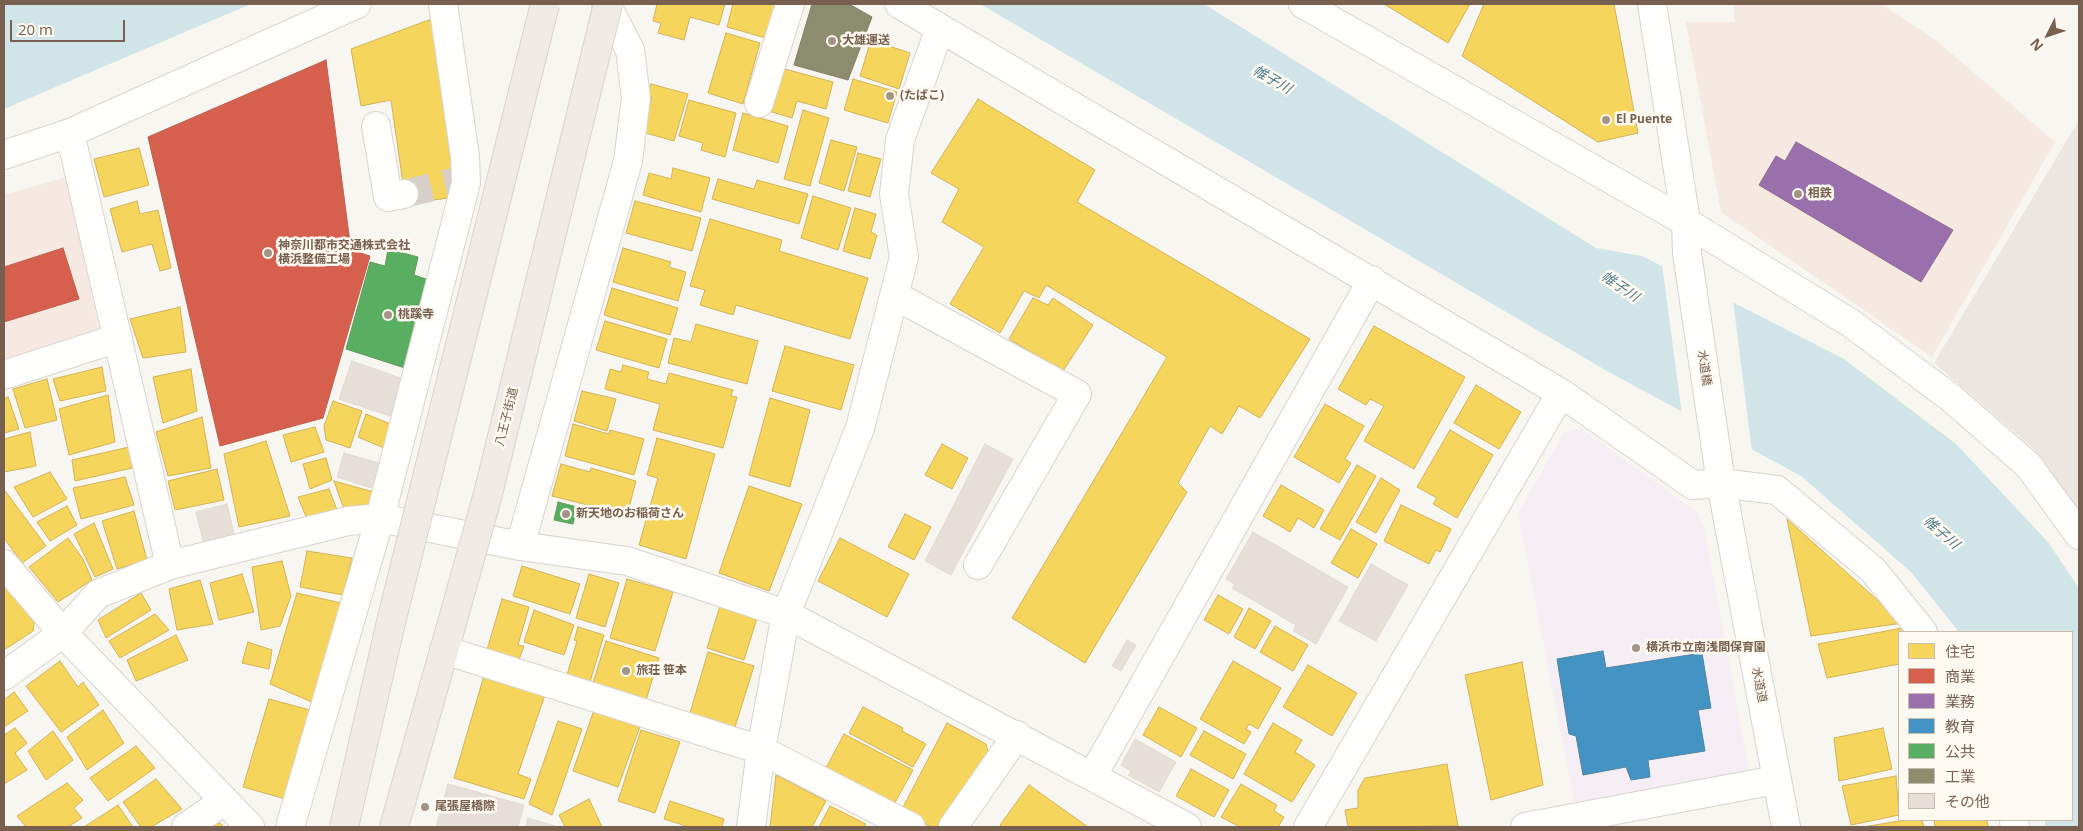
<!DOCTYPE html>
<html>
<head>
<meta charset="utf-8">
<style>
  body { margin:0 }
  #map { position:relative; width:2083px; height:831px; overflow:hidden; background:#f8f6f0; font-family:"Open Sans","Noto Sans JP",sans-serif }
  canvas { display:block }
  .frame { position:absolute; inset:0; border:5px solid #77604f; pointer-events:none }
  .legend { position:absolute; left:1898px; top:631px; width:175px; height:190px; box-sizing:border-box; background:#fefaf2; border:1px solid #c8bcb1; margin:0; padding:6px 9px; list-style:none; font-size:15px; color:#77604f }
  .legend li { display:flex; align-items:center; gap:10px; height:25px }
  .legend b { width:25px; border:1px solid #c8bcb1 }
  .north { position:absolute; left:2023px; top:10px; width:50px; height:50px; -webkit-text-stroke:4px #fefaf2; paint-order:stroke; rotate:229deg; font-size:14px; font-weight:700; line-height:20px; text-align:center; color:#77604f }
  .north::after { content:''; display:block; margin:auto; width:18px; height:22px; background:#77604f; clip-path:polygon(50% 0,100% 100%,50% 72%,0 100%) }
  .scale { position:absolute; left:10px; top:20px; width:115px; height:22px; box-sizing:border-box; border:2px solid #77604f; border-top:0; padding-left:6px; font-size:15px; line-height:18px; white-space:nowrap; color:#77604f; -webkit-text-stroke:4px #fefaf2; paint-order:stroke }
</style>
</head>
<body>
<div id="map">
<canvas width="2083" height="831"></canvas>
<div class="frame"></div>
<ul class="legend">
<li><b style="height:14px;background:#f6d55c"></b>住宅</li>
<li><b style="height:14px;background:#d6604d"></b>商業</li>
<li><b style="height:14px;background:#9970ab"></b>業務</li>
<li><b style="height:14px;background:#4393c3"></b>教育</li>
<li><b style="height:14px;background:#5aae61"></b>公共</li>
<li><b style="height:14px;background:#8c8c6e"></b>工業</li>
<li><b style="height:14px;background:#e5dfd7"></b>その他</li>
</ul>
<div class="north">N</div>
<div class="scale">20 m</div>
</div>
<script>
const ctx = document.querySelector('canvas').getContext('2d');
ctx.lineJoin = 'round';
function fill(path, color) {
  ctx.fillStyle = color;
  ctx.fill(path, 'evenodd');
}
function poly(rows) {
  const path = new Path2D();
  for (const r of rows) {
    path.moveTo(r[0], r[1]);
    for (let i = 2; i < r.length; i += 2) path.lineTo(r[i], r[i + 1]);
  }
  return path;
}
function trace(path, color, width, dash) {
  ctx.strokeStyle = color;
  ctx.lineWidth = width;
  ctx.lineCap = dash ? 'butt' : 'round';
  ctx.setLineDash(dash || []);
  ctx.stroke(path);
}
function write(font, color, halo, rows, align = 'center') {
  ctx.font = font + ' "Open Sans","Noto Sans JP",sans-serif';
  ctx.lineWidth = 5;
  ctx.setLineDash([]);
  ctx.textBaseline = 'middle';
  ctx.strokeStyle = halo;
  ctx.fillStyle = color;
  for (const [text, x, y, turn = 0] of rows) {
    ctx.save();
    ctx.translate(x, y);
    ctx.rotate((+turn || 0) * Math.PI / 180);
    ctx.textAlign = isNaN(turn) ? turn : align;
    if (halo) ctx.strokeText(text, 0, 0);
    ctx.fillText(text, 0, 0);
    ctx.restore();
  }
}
const commercial = poly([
  [1733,4,1881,4,1937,41,2055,142,1932,357,1721,212,1686,22,1735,22],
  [66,177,99,328,4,360,4,195]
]);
const industrial = poly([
  [2079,120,2079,513,2034,449,1934,363]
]);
const education = poly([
  [1581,428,1697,512,1704,526,1749,771,1575,806,1518,513,1564,433]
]);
const water = poly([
  [4,4,251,4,4,109],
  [980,4,1204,4,1596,248,1642,256,1844,359,1956,444,2048,542,2079,588,2079,827,2045,827,2045,820,2072,820,2072,632,1959,632,1911,572,1801,476,1607,371]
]);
const pier = poly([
  [1662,264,1733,300,1752,452,1682,415]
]);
const homes = poly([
  [657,4,725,4,719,25,690,17,684,40,658,33,661,23,653,21,657,4],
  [733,4,775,4,766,38,727,27,733,4],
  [1384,4,1470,4,1448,43,1384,4],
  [1484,4,1614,4,1638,133,1598,142,1462,56,1484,4],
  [434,18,455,197,406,204,391,100,361,106,351,49,434,18],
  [726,33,760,43,743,104,708,93,726,33],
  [871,40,910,53,899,89,860,76,871,40],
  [781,68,833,82,826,109,797,101,792,118,769,111,781,68],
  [853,79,897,92,888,123,844,110,853,79],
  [651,84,688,94,674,141,642,132,652,97,647,96,651,84],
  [978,99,1095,170,1077,202,1310,339,1260,418,1239,406,1222,434,1210,426,1178,483,1187,492,1085,663,1012,618,1167,357,1046,285,1039,298,1024,291,1000,333,950,304,984,247,942,222,959,189,931,173,978,99],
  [689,100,736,113,725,157,701,150,703,143,679,136,689,100],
  [803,110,829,118,810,186,784,179,803,110],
  [743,113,788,126,778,163,733,150,743,113],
  [831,140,857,147,844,191,819,183,831,140],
  [139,148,149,185,104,197,94,159,139,148],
  [858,153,881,159,870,197,848,191,858,153],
  [673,168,710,178,701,212,643,195,649,173,671,179,673,168],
  [718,179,754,189,757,180,808,194,799,224,712,199,718,179],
  [813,196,851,208,838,250,801,238,813,196],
  [137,201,140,214,158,210,171,268,160,271,152,244,122,252,110,209,137,201],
  [635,201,701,218,692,251,626,233,635,201],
  [855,208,876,214,871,232,877,235,870,259,843,251,855,208],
  [710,219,782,240,779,251,868,278,850,339,736,305,733,315,700,305,705,290,690,286,710,219],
  [623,248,671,262,669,267,686,272,678,301,613,282,623,248],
  [612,288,678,308,670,335,604,315,612,288],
  [1033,298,1048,305,1053,298,1093,325,1063,371,1009,339,1033,298],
  [180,307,186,352,143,358,130,319,180,307],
  [605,321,667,339,659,368,596,350,605,321],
  [696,324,758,341,747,384,668,363,674,338,691,342,696,324],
  [1374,326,1465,377,1414,469,1364,441,1384,406,1370,399,1366,405,1338,389,1374,326],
  [785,346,854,365,841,410,772,391,785,346],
  [623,365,649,372,647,379,666,384,669,373,733,390,731,396,737,397,723,448,653,430,660,404,605,389,610,369,621,372,623,365],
  [102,367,106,391,60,401,53,379,102,367],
  [191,369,197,411,163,423,153,377,191,369],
  [47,379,57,420,25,428,13,389,47,379],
  [1476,385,1521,412,1499,449,1454,423,1476,385],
  [582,391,616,399,607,431,574,421,582,391],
  [108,395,115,442,69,455,59,409,108,395],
  [8,397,19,429,4,433,4,398,8,397],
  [770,398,810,410,790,487,749,475,770,398],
  [333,401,362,411,350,448,326,440,324,426,333,401],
  [1325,404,1364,426,1345,459,1351,463,1339,483,1294,457,1325,404],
  [366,414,393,425,384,448,358,437,366,414],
  [202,417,211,468,168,476,156,432,202,417],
  [573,424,609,434,610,430,644,439,634,475,565,456,573,424],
  [315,427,324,452,291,462,283,435,315,427],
  [1450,430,1493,455,1457,518,1433,504,1437,498,1417,487,1450,430],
  [30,432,36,466,4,472,4,439,30,432],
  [657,438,715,454,686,559,639,545,658,478,647,475,657,438],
  [266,441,290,516,239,527,224,454,266,441],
  [942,444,968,458,952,489,925,475,942,444],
  [129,447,132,468,75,481,72,460,129,447],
  [326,458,332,480,310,489,303,464,326,458],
  [561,464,590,472,591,468,636,481,627,515,552,496,561,464],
  [1357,465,1376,476,1340,540,1320,529,1357,465],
  [217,469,224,500,175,510,168,481,217,469],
  [50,472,67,499,33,517,14,487,50,472],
  [125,477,134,505,81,519,73,488,125,477],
  [1381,478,1400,490,1376,533,1356,522,1381,478],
  [334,481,374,492,370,512,345,512,334,481],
  [1281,485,1324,510,1314,528,1298,518,1290,532,1263,516,1281,485],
  [749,486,802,504,769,591,719,573,749,486],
  [329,489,339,515,309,524,298,497,329,489],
  [6,492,46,546,22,563,4,538,4,494,6,492],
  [1401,505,1451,529,1440,552,1436,550,1429,564,1384,541,1401,505],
  [67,506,77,525,50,541,37,522,67,506],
  [134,511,147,560,117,569,102,521,134,511],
  [905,514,931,527,914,560,888,547,905,514],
  [1787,519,1903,623,1811,636,1787,519],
  [94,523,113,569,95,577,74,534,94,523],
  [1351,529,1377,544,1358,578,1331,563,1351,529],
  [68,538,83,559,92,580,58,602,29,567,68,538],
  [840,538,909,574,887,617,818,581,840,538],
  [307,551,352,558,343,595,300,587,307,551],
  [282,561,291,596,280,626,261,630,252,567,282,561],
  [522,566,580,584,570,614,513,596,522,566],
  [242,574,254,612,219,620,210,583,242,574],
  [589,574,619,583,605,627,576,618,589,574],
  [4,578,36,610,33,631,4,650,4,578],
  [627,579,673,592,655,651,610,638,627,579],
  [200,580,213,624,177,630,169,589,200,580],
  [141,593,151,610,106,638,98,620,141,593],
  [297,593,341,603,314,703,270,684,297,593],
  [1218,595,1243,609,1229,634,1204,620,1218,595],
  [502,599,529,607,518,645,524,646,519,660,487,650,502,599],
  [720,606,757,618,744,660,707,648,720,606],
  [1249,608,1271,621,1255,649,1234,637,1249,608],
  [534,610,574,625,564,655,524,642,534,610],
  [155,614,169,630,120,658,109,641,155,614],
  [1275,626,1308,645,1293,671,1260,652,1275,626],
  [578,627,604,635,590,682,567,675,577,641,574,640,578,627],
  [1907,627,1909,632,1899,632,1899,664,1827,678,1818,644,1907,627],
  [176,635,188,660,136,681,127,660,176,635],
  [606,641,659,658,646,700,593,683,606,641],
  [248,642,272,650,269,669,242,663,248,642],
  [708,652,754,666,735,727,690,713,708,652],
  [60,661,78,687,83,682,99,705,61,732,26,686,60,661],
  [1233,661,1281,688,1258,729,1249,724,1246,729,1251,732,1244,744,1200,719,1233,661],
  [1522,662,1543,785,1491,800,1465,675,1522,662],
  [1308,665,1357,693,1332,736,1283,707,1308,665],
  [486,669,548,686,518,774,531,779,524,799,454,778,486,669],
  [14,692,28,711,4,727,4,700,14,692],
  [269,699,314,711,289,800,243,787,269,699],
  [595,707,642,721,618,787,573,771,595,707],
  [863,707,903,728,902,731,926,744,913,767,849,733,863,707],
  [1159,707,1197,728,1181,757,1143,735,1159,707],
  [103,710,124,743,87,770,67,737,103,710],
  [558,721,582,729,552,815,529,804,558,721],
  [947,723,986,744,988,752,941,827,931,827,901,811,947,723],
  [1273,723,1302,740,1295,752,1315,765,1292,802,1244,774,1273,723],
  [15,728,27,743,15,753,27,770,4,784,4,735,15,728],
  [1883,728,1892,769,1839,781,1834,738,1883,728],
  [641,730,680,742,655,813,618,801,641,730],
  [53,731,73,760,46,780,28,751,53,731],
  [1204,731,1246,754,1233,779,1190,755,1204,731],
  [844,734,913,770,893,806,825,770,844,734],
  [136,746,155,768,108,801,90,778,136,746],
  [1447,764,1458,826,1348,827,1345,810,1358,808,1358,790,1365,778,1447,764],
  [1191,769,1229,790,1214,817,1176,796,1191,769],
  [776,775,826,801,812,827,770,827,776,775],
  [1896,776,1899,815,1851,825,1842,786,1896,776],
  [156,779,182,809,151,827,141,827,123,802,156,779],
  [67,783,83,800,74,808,82,818,68,827,26,827,17,816,67,783],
  [1241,784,1277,805,1274,811,1284,817,1278,827,1240,827,1221,817,1241,784],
  [1029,785,1088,827,1003,827,1000,825,1029,785],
  [589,799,602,827,565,827,559,815,589,799],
  [670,801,724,819,722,827,689,827,664,819,670,801],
  [118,805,133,827,84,827,118,805],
  [830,806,866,824,864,827,819,827,830,806],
  [216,819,224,827,204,827,216,819],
  [1905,820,1922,820,1924,827,1863,827,1905,820],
  [1934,820,1987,820,1988,827,1935,827,1934,820]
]);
const shops = poly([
  [326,60,351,250,370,256,323,418,220,446,148,137,326,60],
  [63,248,79,299,4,322,4,267,63,248]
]);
const offices = poly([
  [1796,142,1953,230,1921,282,1759,185,1776,156,1785,161,1796,142]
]);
const schools = poly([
  [1603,651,1606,668,1702,653,1711,708,1698,710,1705,751,1648,760,1650,777,1631,780,1626,767,1583,775,1576,736,1569,734,1557,659,1603,651]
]);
const public = poly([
  [388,249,418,257,414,275,429,280,408,369,346,349,370,262,385,266,388,249],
  [558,502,577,507,573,524,554,520,558,502]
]);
const industry = poly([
  [812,4,849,4,872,17,848,80,794,65,812,4]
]);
const building = poly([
  [352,361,406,380,393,417,339,399,352,361],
  [985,444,1013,459,951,575,925,561,985,444],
  [344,453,379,463,371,488,337,477,344,453],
  [227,504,235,538,204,545,196,512,227,504],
  [1253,532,1348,587,1316,644,1293,631,1296,625,1232,588,1235,584,1226,579,1253,532],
  [1371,564,1408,585,1376,641,1339,621,1371,564],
  [1127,640,1136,645,1121,671,1112,666,1127,640],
  [1135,739,1176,762,1159,792,1128,775,1131,771,1121,765,1135,739],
  [448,784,524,805,518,827,436,827,448,784],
  [528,818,558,827,526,827,528,818]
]);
const minorTunnel = poly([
  [404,194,453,182]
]);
const minor = poly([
  [899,4,1561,393,1693,485,1721,483,1777,490,1873,570,1923,632],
  [1303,4,1686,222,1852,324,1951,398,2028,465,2079,535],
  [1652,4,1686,222,1687,253,1721,483,1786,827],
  [759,103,790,4],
  [376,126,388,197,404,194],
  [70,133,170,565],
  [4,155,70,133,357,4],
  [894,295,1077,394,978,565],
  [4,375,118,338],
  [520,546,628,161,636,98,630,50,606,4],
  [4,564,63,633,98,594,170,565,348,521,380,518,520,546,627,561,786,614,1187,827],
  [444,650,761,750,911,827],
  [4,676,63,633,250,827],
  [1093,775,1372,280],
  [2014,820,2015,827],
  [186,827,224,801],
  [290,827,380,518,466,183,465,157,443,4],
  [751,827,761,750,786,614,860,428,904,257,894,194,900,140,940,28],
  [953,827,1017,735],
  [1308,827,1561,393],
  [1525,827,1776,780]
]);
const highway = poly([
  [344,827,391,622],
  [394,827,448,637]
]);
const highwayBridge = poly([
  [391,622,545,4],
  [448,637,488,494,608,4]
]);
const markers = [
  [832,41,5,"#a49487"],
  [890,96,5,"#a49487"],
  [1606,120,5,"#a49487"],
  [1798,194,5,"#a49487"],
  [268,253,5,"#a49487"],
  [388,315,5,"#a49487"],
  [566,514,5,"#a49487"],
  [1636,648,5,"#a49487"],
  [626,671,5,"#a49487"],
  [425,807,5,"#a49487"]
];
const poiNames = [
  ["大雄運送",842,41],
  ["(たばこ)",900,96],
  ["El Puente",1616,120],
  ["相鉄",1808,194],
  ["神奈川都市交通株式会社",278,246],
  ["横浜整備工場",278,260],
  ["桃蹊寺",398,315],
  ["新天地のお稲荷さん",576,514],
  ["横浜市立南浅間保育園",1646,648],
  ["旅荘 笹本",636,671],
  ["尾張屋橋際",435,807]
];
const streetNames = [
  ["水道橋",1704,368,82],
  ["八王子街道",507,417,-76],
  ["水道道",1759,685,79]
];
const waterNames = [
  ["帷子川",1272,80,30],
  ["帷子川",1620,287,34],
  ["帷子川",1941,533,41]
];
fill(commercial, '#f5e9e1');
fill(industrial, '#ebe6e0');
fill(education, '#f6eef5');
fill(water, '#d1e5e8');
fill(pier, '#f8f6f0');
fill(homes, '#f6d55c');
trace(homes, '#d0b258', 1);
fill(shops, '#d6604d');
trace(shops, '#ba604e', 1);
fill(offices, '#9970ab');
trace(offices, '#8f6b8f', 1);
fill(schools, '#4393c3');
trace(schools, '#5384a0', 1);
fill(public, '#5aae61');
trace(public, '#63975c', 1);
fill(industry, '#8c8c6e');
trace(industry, '#867f65', 1);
fill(building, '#e5dfd7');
trace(building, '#e1d9d2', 1);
trace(minorTunnel, '#d8d0c8', 28, [28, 14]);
trace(minor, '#d8d3cd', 30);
trace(highway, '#d9d3cc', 30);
trace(minor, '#fefefd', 28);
trace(highway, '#f1ebe7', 28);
trace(highwayBridge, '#d9d3cc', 30, []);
trace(highwayBridge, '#f1ebe7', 28);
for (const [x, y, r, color] of markers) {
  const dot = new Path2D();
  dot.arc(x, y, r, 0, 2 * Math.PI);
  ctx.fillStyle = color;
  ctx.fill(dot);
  trace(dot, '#fefaf2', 2);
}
write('bold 12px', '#77604f', '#fefaf2', poiNames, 'left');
write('12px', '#77604f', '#fefaf2', streetNames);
write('italic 14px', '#497a88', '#fefaf2', waterNames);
</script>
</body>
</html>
